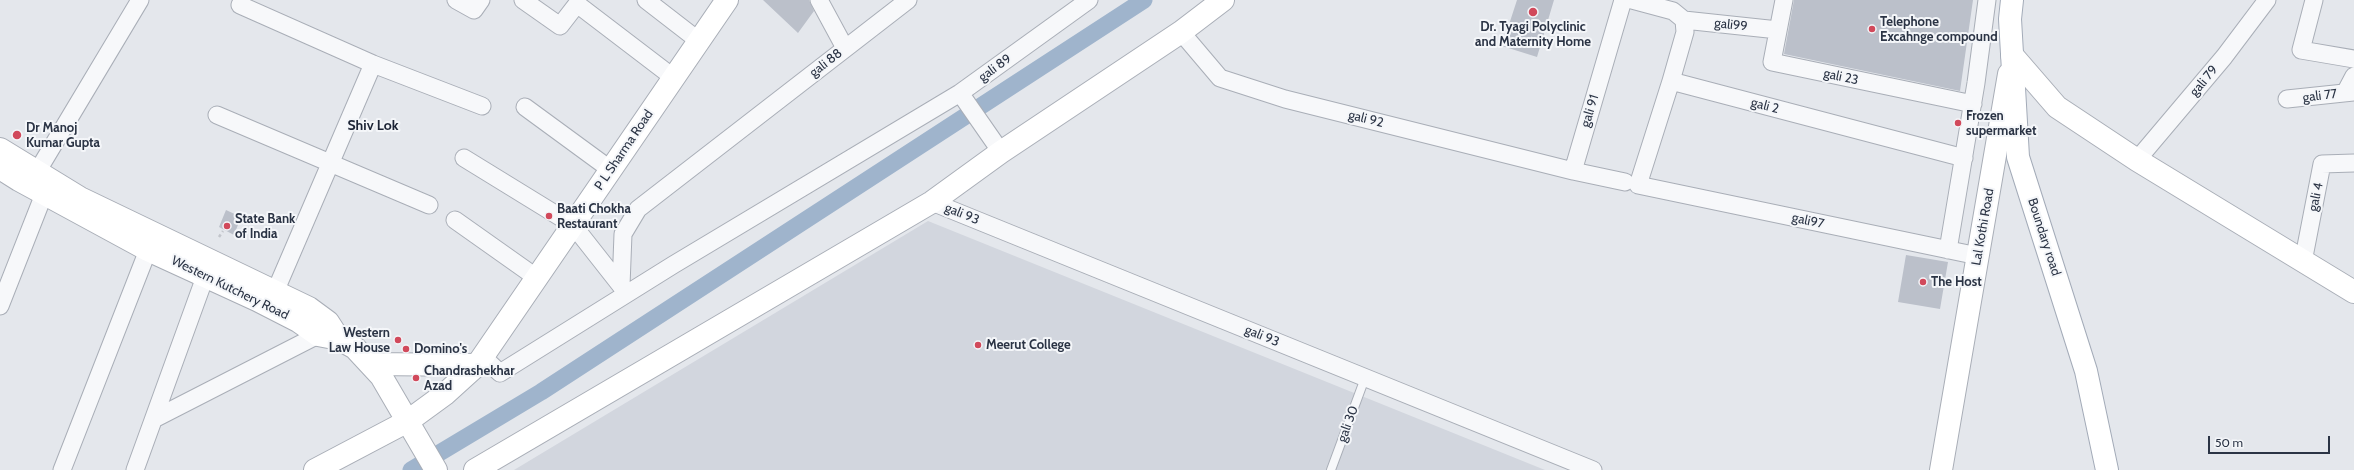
<!DOCTYPE html>
<html>
<head>
<meta charset="utf-8">
<style>
  body { margin:0 }
  #map { position:relative; width:2354px; height:470px; overflow:hidden; background:#e4e7ec; font-family:Cabin,sans-serif }
  canvas { display:block }
  .scale { position:absolute; left:2208px; top:436px; width:122px; height:18px; box-sizing:border-box; border:2px solid #2b3445; border-top:0; padding-left:5px; font-size:12px; line-height:14px; white-space:nowrap; color:#2b3445; -webkit-text-stroke:3px #f4f6f9; paint-order:stroke }
</style>
</head>
<body>
<div id="map">
<canvas width="2354" height="470"></canvas>
<div class="scale">50 m</div>
</div>
<script>
const ctx = document.querySelector('canvas').getContext('2d');
ctx.lineJoin = 'round';
function fill(path, color) {
  ctx.fillStyle = color;
  ctx.fill(path, 'evenodd');
}
function poly(rows) {
  const path = new Path2D();
  for (const r of rows) {
    path.moveTo(r[0], r[1]);
    for (let i = 2; i < r.length; i += 2) path.lineTo(r[i], r[i + 1]);
  }
  return path;
}
function trace(path, color, width, dash) {
  ctx.strokeStyle = color;
  ctx.lineWidth = width;
  ctx.lineCap = dash ? 'butt' : 'round';
  ctx.setLineDash(dash || []);
  ctx.stroke(path);
}
function write(font, color, halo, rows, align = 'center') {
  ctx.font = font + ' Cabin,sans-serif';
  ctx.lineWidth = 4;
  ctx.setLineDash([]);
  ctx.textBaseline = 'middle';
  ctx.strokeStyle = halo;
  ctx.fillStyle = color;
  for (const [text, x, y, turn = 0] of rows) {
    ctx.save();
    ctx.translate(x, y);
    ctx.rotate((+turn || 0) * Math.PI / 180);
    ctx.textAlign = isNaN(turn) ? turn : align;
    if (halo) ctx.strokeText(text, 0, 0);
    ctx.fillText(text, 0, 0);
    ctx.restore();
  }
}
const built = poly([
  [928,221,1545,470,514,470]
]);
const canal = poly([
  [411,470,541,392,1144,0]
]);
const building = poly([
  [763,0,809,0,814,11,798,33],
  [1517,0,1554,0,1537,57,1502,46],
  [1794,0,1973,0,1960,91,1784,54],
  [226,210,241,217,234,235,219,227],
  [1906,255,1948,262,1940,309,1898,302]
]);
const path = poly([
  [219,237,223,231]
]);
const lane = poly([
  [1331,470,1365,378]
]);
const street = poly([
  [456,0,474,10,481,0],
  [523,0,560,26,577,4,674,78],
  [646,0,699,41],
  [819,0,845,48],
  [1623,0,1573,171,1625,182],
  [1632,0,1673,11,1684,20,1685,32,1671,81],
  [1784,0,1772,62,1973,104],
  [2314,0,2301,50,2354,59],
  [240,5,373,64,482,106],
  [1684,20,1778,30],
  [1181,32,1220,78,1285,99,1573,171],
  [2345,93,2354,76],
  [2287,99,2354,92],
  [525,107,611,170],
  [217,115,429,205],
  [1001,152,960,93,1089,0],
  [464,158,573,225,621,286],
  [1964,158,1671,81,1638,185,1978,256],
  [2137,160,2224,57,2267,0],
  [37,172,140,0],
  [932,202,1593,470],
  [455,220,537,278],
  [1948,250,1976,83,1987,0],
  [2303,262,2322,164,2354,163],
  [621,286,623,234,638,209,908,0],
  [275,292,373,64],
  [0,306,44,194],
  [483,357,500,373,673,265,960,93],
  [154,419,318,335],
  [62,470,148,250],
  [135,470,205,277]
]);
const secondary = poly([
  [2012,55,2057,107,2137,160,2354,292],
  [0,149,80,198,309,308,328,322,339,339],
  [0,168,19,180,148,250,257,300,298,321,318,335,339,339,355,348,381,376,436,470],
  [370,364,477,365],
  [315,470,408,421,445,394,477,365,727,0],
  [475,470,932,202,1001,152,1181,32,1223,0],
  [1941,470,2009,74]
]);
const primary = poly([
  [2012,0,2010,19,2018,157,2086,371,2107,470]
]);
const markers = [
  [1533,12,5,"#d1495b"],
  [1872,29,4,"#d1495b"],
  [1958,123,4,"#d1495b"],
  [17,135,5,"#d1495b"],
  [549,216,4,"#d1495b"],
  [227,226,4,"#d1495b"],
  [1923,282,4,"#d1495b"],
  [398,340,4,"#d1495b"],
  [978,345,4,"#d1495b"],
  [406,349,4,"#d1495b"],
  [416,378,4,"#d1495b"]
];
const poiNames = [
  ["Telephone",1880,22],
  ["Excahnge compound",1880,37],
  ["Dr. Tyagi Polyclinic",1533,27,"center"],
  ["and Maternity Home",1533,42,"center"],
  ["Frozen",1966,116],
  ["supermarket",1966,131],
  ["Dr Manoj",26,128],
  ["Kumar Gupta",26,143],
  ["Baati Chokha",557,209],
  ["Restaurant",557,224],
  ["State Bank",235,219],
  ["of India",235,234],
  ["The Host",1931,282],
  ["Western",390,333,"right"],
  ["Law House",390,348,"right"],
  ["Meerut College",986,345],
  ["Domino's",414,349],
  ["Chandrashekhar",424,371],
  ["Azad",424,386]
];
const streetNames = [
  ["gali99",1731,25,6],
  ["gali 88",826,63,-38],
  ["gali 89",995,68,-36],
  ["gali 23",1841,77,12],
  ["gali 79",2204,81,-50],
  ["gali 77",2320,96,-7],
  ["gali 2",1765,106,15],
  ["gali 91",1590,111,-73],
  ["gali 92",1366,119,14],
  ["P L Sharma Road",624,150,-56],
  ["gali 4",2316,197,-78],
  ["gali 93",962,214,22],
  ["gali97",1808,221,12],
  ["Lal Kothi Road",1983,227,-80],
  ["Boundary road",2044,237,72],
  ["Western Kutchery Road",230,288,26],
  ["gali 93",1262,336,22],
  ["gali 30",1348,424,-70]
];
const neighbourhoodNames = [
  ["Shiv Lok",373,126]
];
fill(built, '#d2d6de');
trace(canal, '#9fb4cc', 17);
fill(building, '#bbc0ca');
trace(lane, '#a9aeb7', 10);
trace(street, '#a9aeb7', 19);
trace(secondary, '#a9aeb7', 24);
trace(primary, '#a3abb8', 24);
trace(path, '#c2c5cb', 2.5, [3, 3]);
trace(lane, '#f7f8fa', 8);
trace(street, '#f7f8fa', 17);
trace(secondary, '#fff', 22);
trace(primary, '#fff', 22);
for (const [x, y, r, color] of markers) {
  const dot = new Path2D();
  dot.arc(x, y, r, 0, 2 * Math.PI);
  ctx.fillStyle = color;
  ctx.fill(dot);
  trace(dot, '#f4f6f9', 1.5);
}
write('bold 13px', '#2b3445', '#f4f6f9', poiNames, 'left');
write('13px', '#2b3445', '#f4f6f9', streetNames);
write('bold 14px', '#1d2536', '#f4f6f9', neighbourhoodNames);
</script>
</body>
</html>
